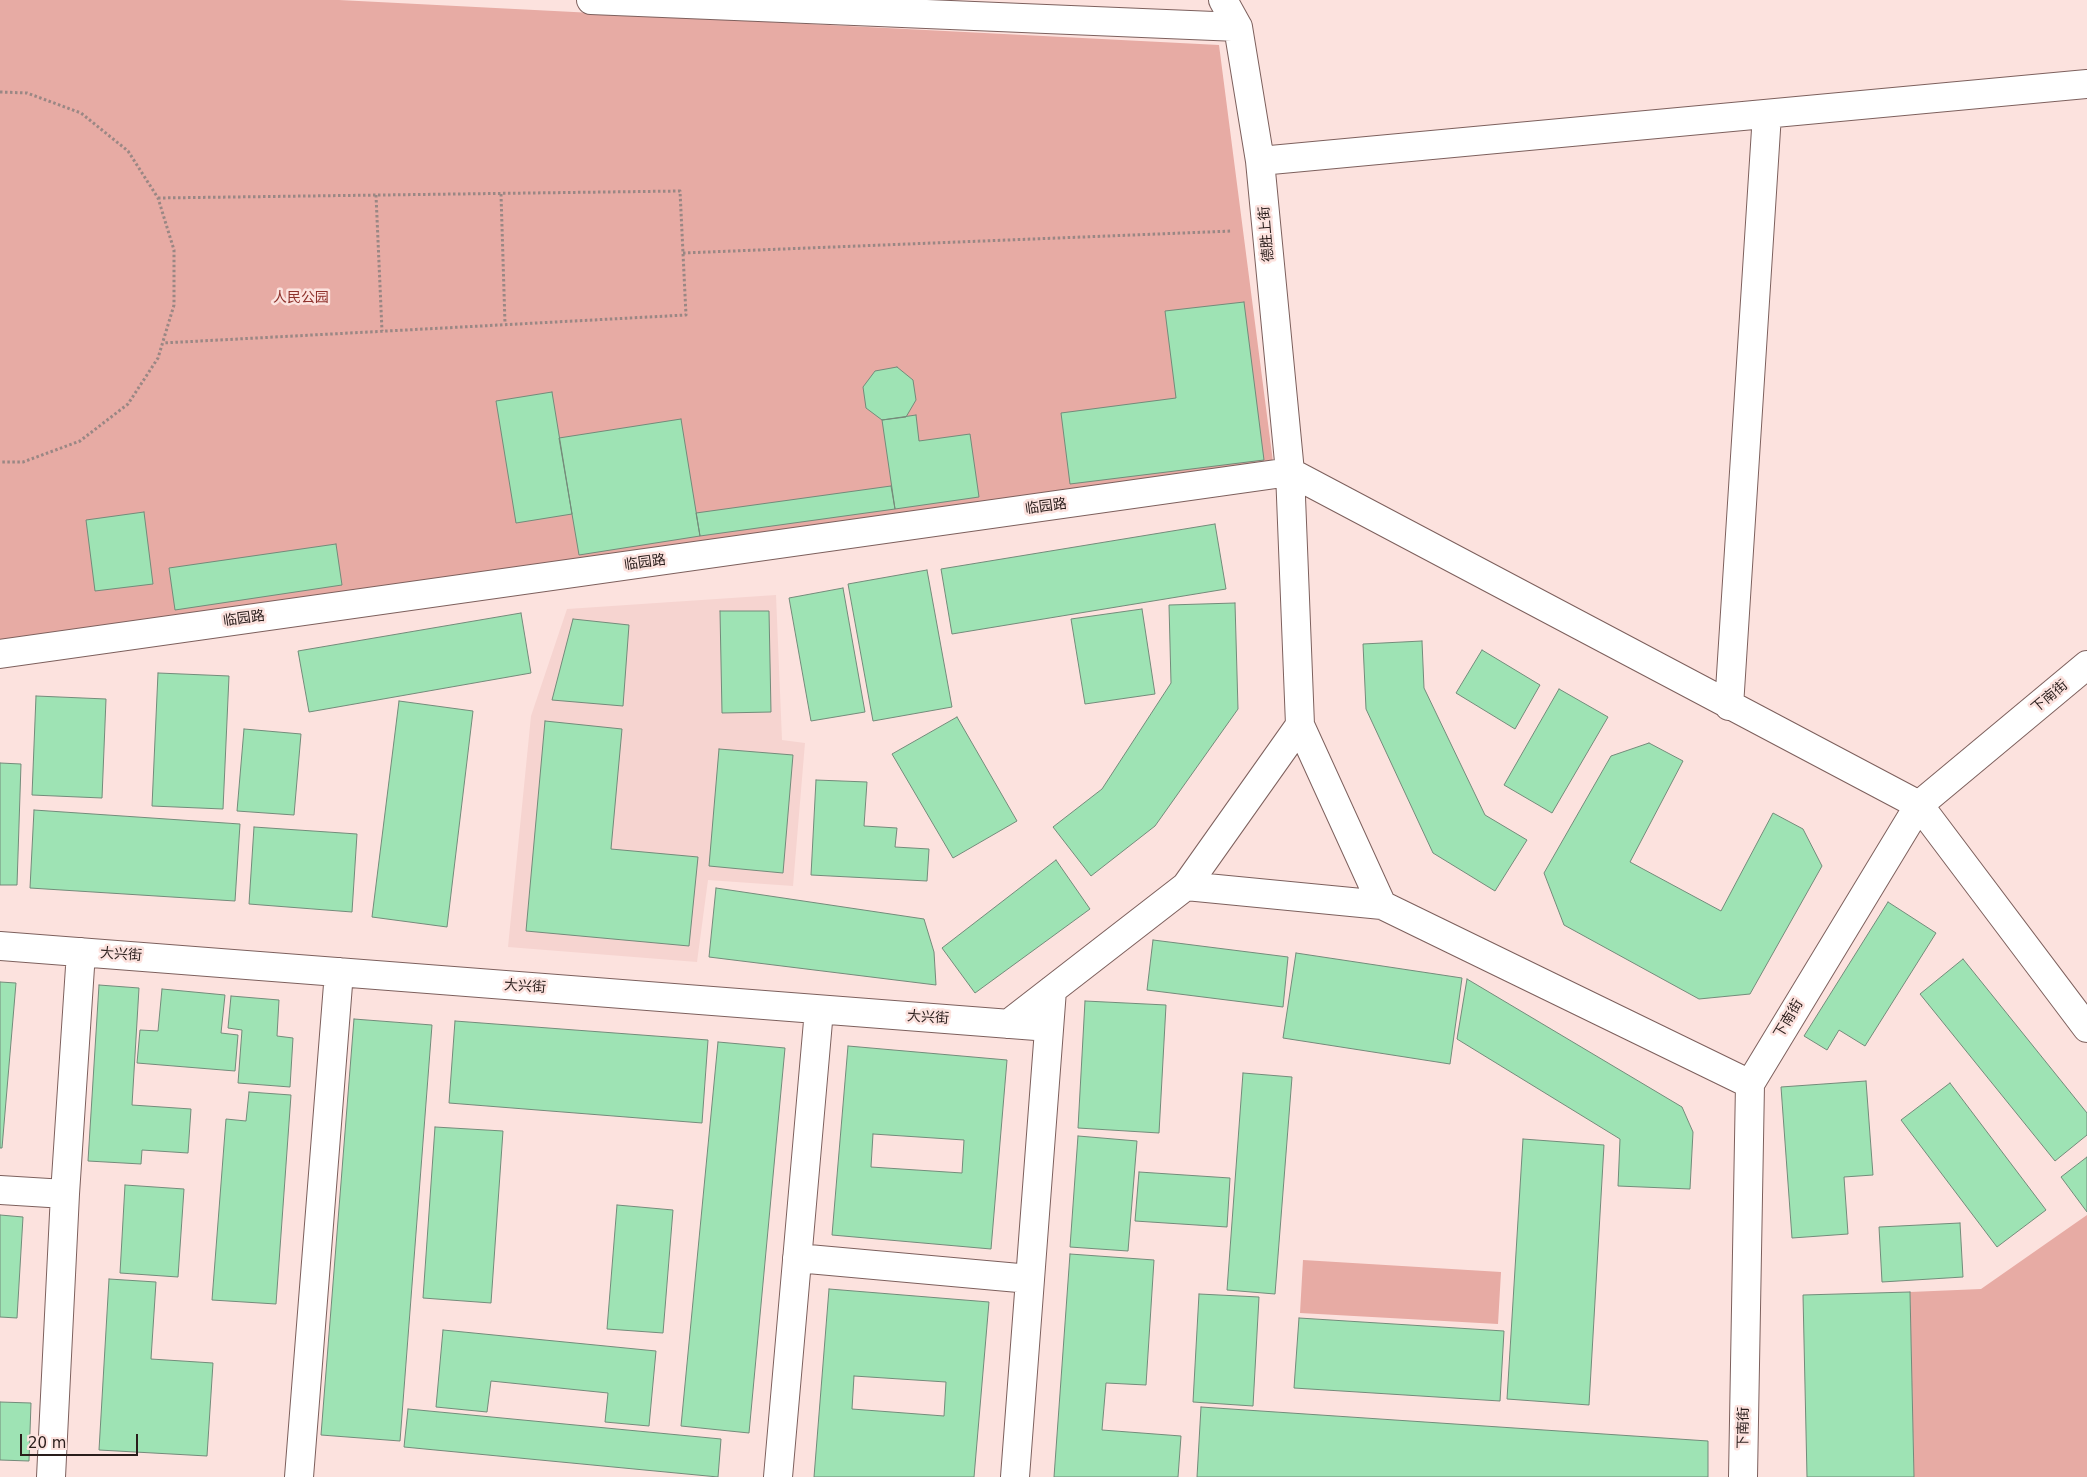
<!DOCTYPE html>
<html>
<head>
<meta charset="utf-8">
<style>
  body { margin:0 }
  #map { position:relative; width:2087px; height:1477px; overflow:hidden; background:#fce2de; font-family:"DejaVu Sans",sans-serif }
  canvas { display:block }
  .scale { position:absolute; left:20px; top:1434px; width:118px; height:22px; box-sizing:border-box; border:2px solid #291d1b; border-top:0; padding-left:6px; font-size:15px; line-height:18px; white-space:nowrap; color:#291d1b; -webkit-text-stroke:4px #fce2de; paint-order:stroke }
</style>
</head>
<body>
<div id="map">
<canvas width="2087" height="1477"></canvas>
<div class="scale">20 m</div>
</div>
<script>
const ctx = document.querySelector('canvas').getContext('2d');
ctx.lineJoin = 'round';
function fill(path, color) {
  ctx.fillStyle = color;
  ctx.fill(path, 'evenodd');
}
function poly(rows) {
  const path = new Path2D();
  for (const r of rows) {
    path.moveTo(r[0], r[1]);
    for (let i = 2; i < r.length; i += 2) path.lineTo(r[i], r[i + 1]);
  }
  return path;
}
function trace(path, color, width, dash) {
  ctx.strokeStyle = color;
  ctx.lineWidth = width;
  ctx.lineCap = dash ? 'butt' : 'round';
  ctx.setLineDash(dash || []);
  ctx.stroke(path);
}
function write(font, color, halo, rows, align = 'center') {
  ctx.font = font + ' "DejaVu Sans","Noto Sans SC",sans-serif';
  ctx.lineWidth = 5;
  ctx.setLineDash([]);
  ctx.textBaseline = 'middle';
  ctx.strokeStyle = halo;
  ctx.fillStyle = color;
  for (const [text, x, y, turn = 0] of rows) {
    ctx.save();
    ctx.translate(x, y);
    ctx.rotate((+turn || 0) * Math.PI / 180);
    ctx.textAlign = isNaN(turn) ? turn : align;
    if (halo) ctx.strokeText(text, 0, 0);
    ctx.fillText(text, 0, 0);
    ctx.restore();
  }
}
const built = poly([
  [776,595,782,740,805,743,793,886,708,880,697,962,508,947,531,716,567,609]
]);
const green = poly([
  [0,0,339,0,1219,45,1273,462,0,641],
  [2087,1215,2087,1477,1914,1477,1910,1292,1981,1289],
  [1303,1260,1501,1272,1498,1324,1300,1313]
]);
const building = poly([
  [1244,302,1264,460,1070,484,1061,413,1176,398,1165,311,1244,302],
  [897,367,913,380,916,400,906,417,882,420,866,408,863,387,875,371,897,367],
  [552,392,572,514,516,523,496,401,552,392],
  [916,415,919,441,970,434,979,497,895,509,882,420,916,415],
  [681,419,700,536,579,555,559,438,681,419],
  [891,486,895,509,700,536,696,513,891,486],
  [144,512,153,584,95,591,86,520,144,512],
  [1215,524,1226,589,952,634,941,569,1215,524],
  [336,544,342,585,175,610,169,568,336,544],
  [927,570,952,707,873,721,848,584,927,570],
  [843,588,865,712,811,721,789,598,843,588],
  [1235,603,1238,709,1155,826,1091,876,1053,827,1102,789,1171,683,1169,605,1235,603],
  [1142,609,1155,694,1085,704,1071,619,1142,609],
  [720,611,769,611,771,712,722,713,720,611],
  [521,613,531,673,309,712,298,651,521,613],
  [573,619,629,625,623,706,552,700,573,619],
  [1422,641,1424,688,1485,815,1527,840,1495,891,1433,853,1366,709,1363,644,1422,641],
  [1482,650,1540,685,1515,729,1456,693,1482,650],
  [158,673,229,676,223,809,152,806,158,673],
  [1559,689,1608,717,1552,813,1504,785,1559,689],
  [36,696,106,699,102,798,32,795,36,696],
  [399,701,473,711,447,927,372,917,399,701],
  [957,717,1017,821,953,858,892,754,957,717],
  [545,721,622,729,611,849,698,857,689,946,526,931,545,721],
  [244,729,301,734,294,815,237,811,244,729],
  [1649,743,1683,761,1630,862,1721,911,1773,813,1803,829,1822,866,1750,994,1699,999,1564,925,1544,873,1611,756,1649,743],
  [719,749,793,755,783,873,709,866,719,749],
  [0,763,21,764,17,885,0,885,0,763],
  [816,780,867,782,864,826,897,828,895,847,929,849,927,881,811,875,816,780],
  [34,810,240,824,235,901,30,888,34,810],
  [254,827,357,834,352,912,249,904,254,827],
  [1056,860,1090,909,975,993,942,948,1056,860],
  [716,888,924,919,934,952,936,985,709,957,716,888],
  [1888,902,1936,933,1865,1046,1839,1030,1827,1050,1804,1036,1888,902],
  [1153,940,1288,957,1283,1007,1147,990,1153,940],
  [1296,953,1462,978,1450,1064,1283,1038,1296,953],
  [1963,959,2087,1113,2087,1135,2055,1161,1920,994,1963,959],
  [1467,979,1682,1107,1693,1132,1690,1189,1618,1186,1620,1139,1457,1039,1467,979],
  [0,982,16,983,2,1148,0,1148,0,982],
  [99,985,139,988,132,1105,191,1109,188,1153,142,1150,141,1164,88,1161,99,985],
  [162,989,225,995,221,1033,238,1035,235,1071,137,1063,140,1030,158,1031,162,989],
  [231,996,279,1000,277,1036,293,1038,290,1087,238,1083,242,1030,228,1028,231,996],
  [1085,1001,1166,1005,1159,1133,1078,1128,1085,1001],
  [354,1019,432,1025,400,1441,321,1435,354,1019],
  [455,1021,708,1040,702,1123,449,1103,455,1021],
  [718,1042,785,1048,749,1433,681,1426,718,1042],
  [848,1046,1007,1060,991,1249,832,1235,848,1046],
  [873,1134,964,1140,962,1173,871,1167,873,1134],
  [1243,1073,1292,1077,1275,1294,1227,1290,1243,1073],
  [1866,1081,1873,1175,1844,1177,1848,1234,1792,1238,1781,1087,1866,1081],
  [1950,1083,2046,1210,1997,1247,1901,1120,1950,1083],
  [249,1092,291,1095,276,1304,212,1300,226,1119,246,1121,249,1092],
  [435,1127,503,1131,491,1303,423,1298,435,1127],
  [1078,1136,1137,1141,1128,1251,1070,1247,1078,1136],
  [1523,1139,1604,1145,1589,1405,1507,1399,1523,1139],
  [2087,1157,2087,1212,2061,1177,2087,1157],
  [1139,1172,1230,1178,1227,1227,1135,1221,1139,1172],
  [125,1185,184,1189,178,1277,120,1273,125,1185],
  [617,1205,673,1210,663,1333,607,1329,617,1205],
  [0,1215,23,1217,17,1318,0,1317,0,1215],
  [1960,1223,1963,1277,1882,1282,1879,1227,1960,1223],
  [1070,1254,1154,1260,1146,1385,1106,1383,1102,1430,1181,1436,1178,1477,1054,1477,1070,1254],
  [109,1279,156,1282,151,1359,213,1363,207,1456,99,1450,109,1279],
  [829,1289,989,1302,974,1477,814,1477,829,1289],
  [854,1376,946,1382,944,1416,852,1409,854,1376],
  [1910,1292,1914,1477,1807,1477,1803,1295,1910,1292],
  [1199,1294,1259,1297,1253,1406,1193,1402,1199,1294],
  [1299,1318,1504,1331,1500,1401,1294,1388,1299,1318],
  [443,1330,656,1351,649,1426,605,1422,608,1393,491,1381,487,1412,436,1407,443,1330],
  [0,1402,31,1403,29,1461,0,1460,0,1402],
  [1201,1407,1708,1441,1708,1477,1197,1477,1201,1407],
  [408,1409,721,1439,718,1477,404,1447,408,1409]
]);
const path = poly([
  [0,92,27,93,81,113,128,151,158,198,174,250,174,305,158,358,128,404,80,441,23,462,0,462],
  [501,194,505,324],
  [376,195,382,331],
  [158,198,680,191,686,315,163,343],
  [683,253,1232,231]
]);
const minor = poly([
  [591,0,1238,27],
  [1260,161,2087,84],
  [1290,472,1919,805,2087,1028],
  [0,654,1290,472],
  [1729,706,1767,114],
  [1186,886,1382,905,1300,725,1290,472,1260,161,1238,27,1223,0],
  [1382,905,1750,1084],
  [0,946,1049,1027],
  [1008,1024,1186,886,1300,725],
  [0,1190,65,1194],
  [797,1258,1030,1279],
  [51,1477,65,1194,81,952],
  [299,1477,339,972],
  [778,1477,819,1010],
  [1015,1477,1052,990],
  [1743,1477,1750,1084,1919,805,2087,665]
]);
const streetNames = [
  ["德胜上街",1267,234,-95],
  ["临园路",1046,507,-8],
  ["临园路",645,563,-8],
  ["临园路",244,619,-8],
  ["下南街",2050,697,-40],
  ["大兴街",121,955,4],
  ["大兴街",525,987,4],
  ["大兴街",928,1018,4],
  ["下南街",1789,1019,-59],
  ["下南街",1744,1428,-89]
];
const parkNames = [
  ["人民公园",301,298]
];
fill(built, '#f6d4d0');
fill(green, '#e7aba4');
fill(building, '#9ee3b4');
trace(building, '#738b7a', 1);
trace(minor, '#7d605d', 30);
trace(path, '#9a8784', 3, [2.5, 2.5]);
trace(minor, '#fff', 28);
write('14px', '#291d1b', '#fce2de', streetNames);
write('14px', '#8e322c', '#fce2de', parkNames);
</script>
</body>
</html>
